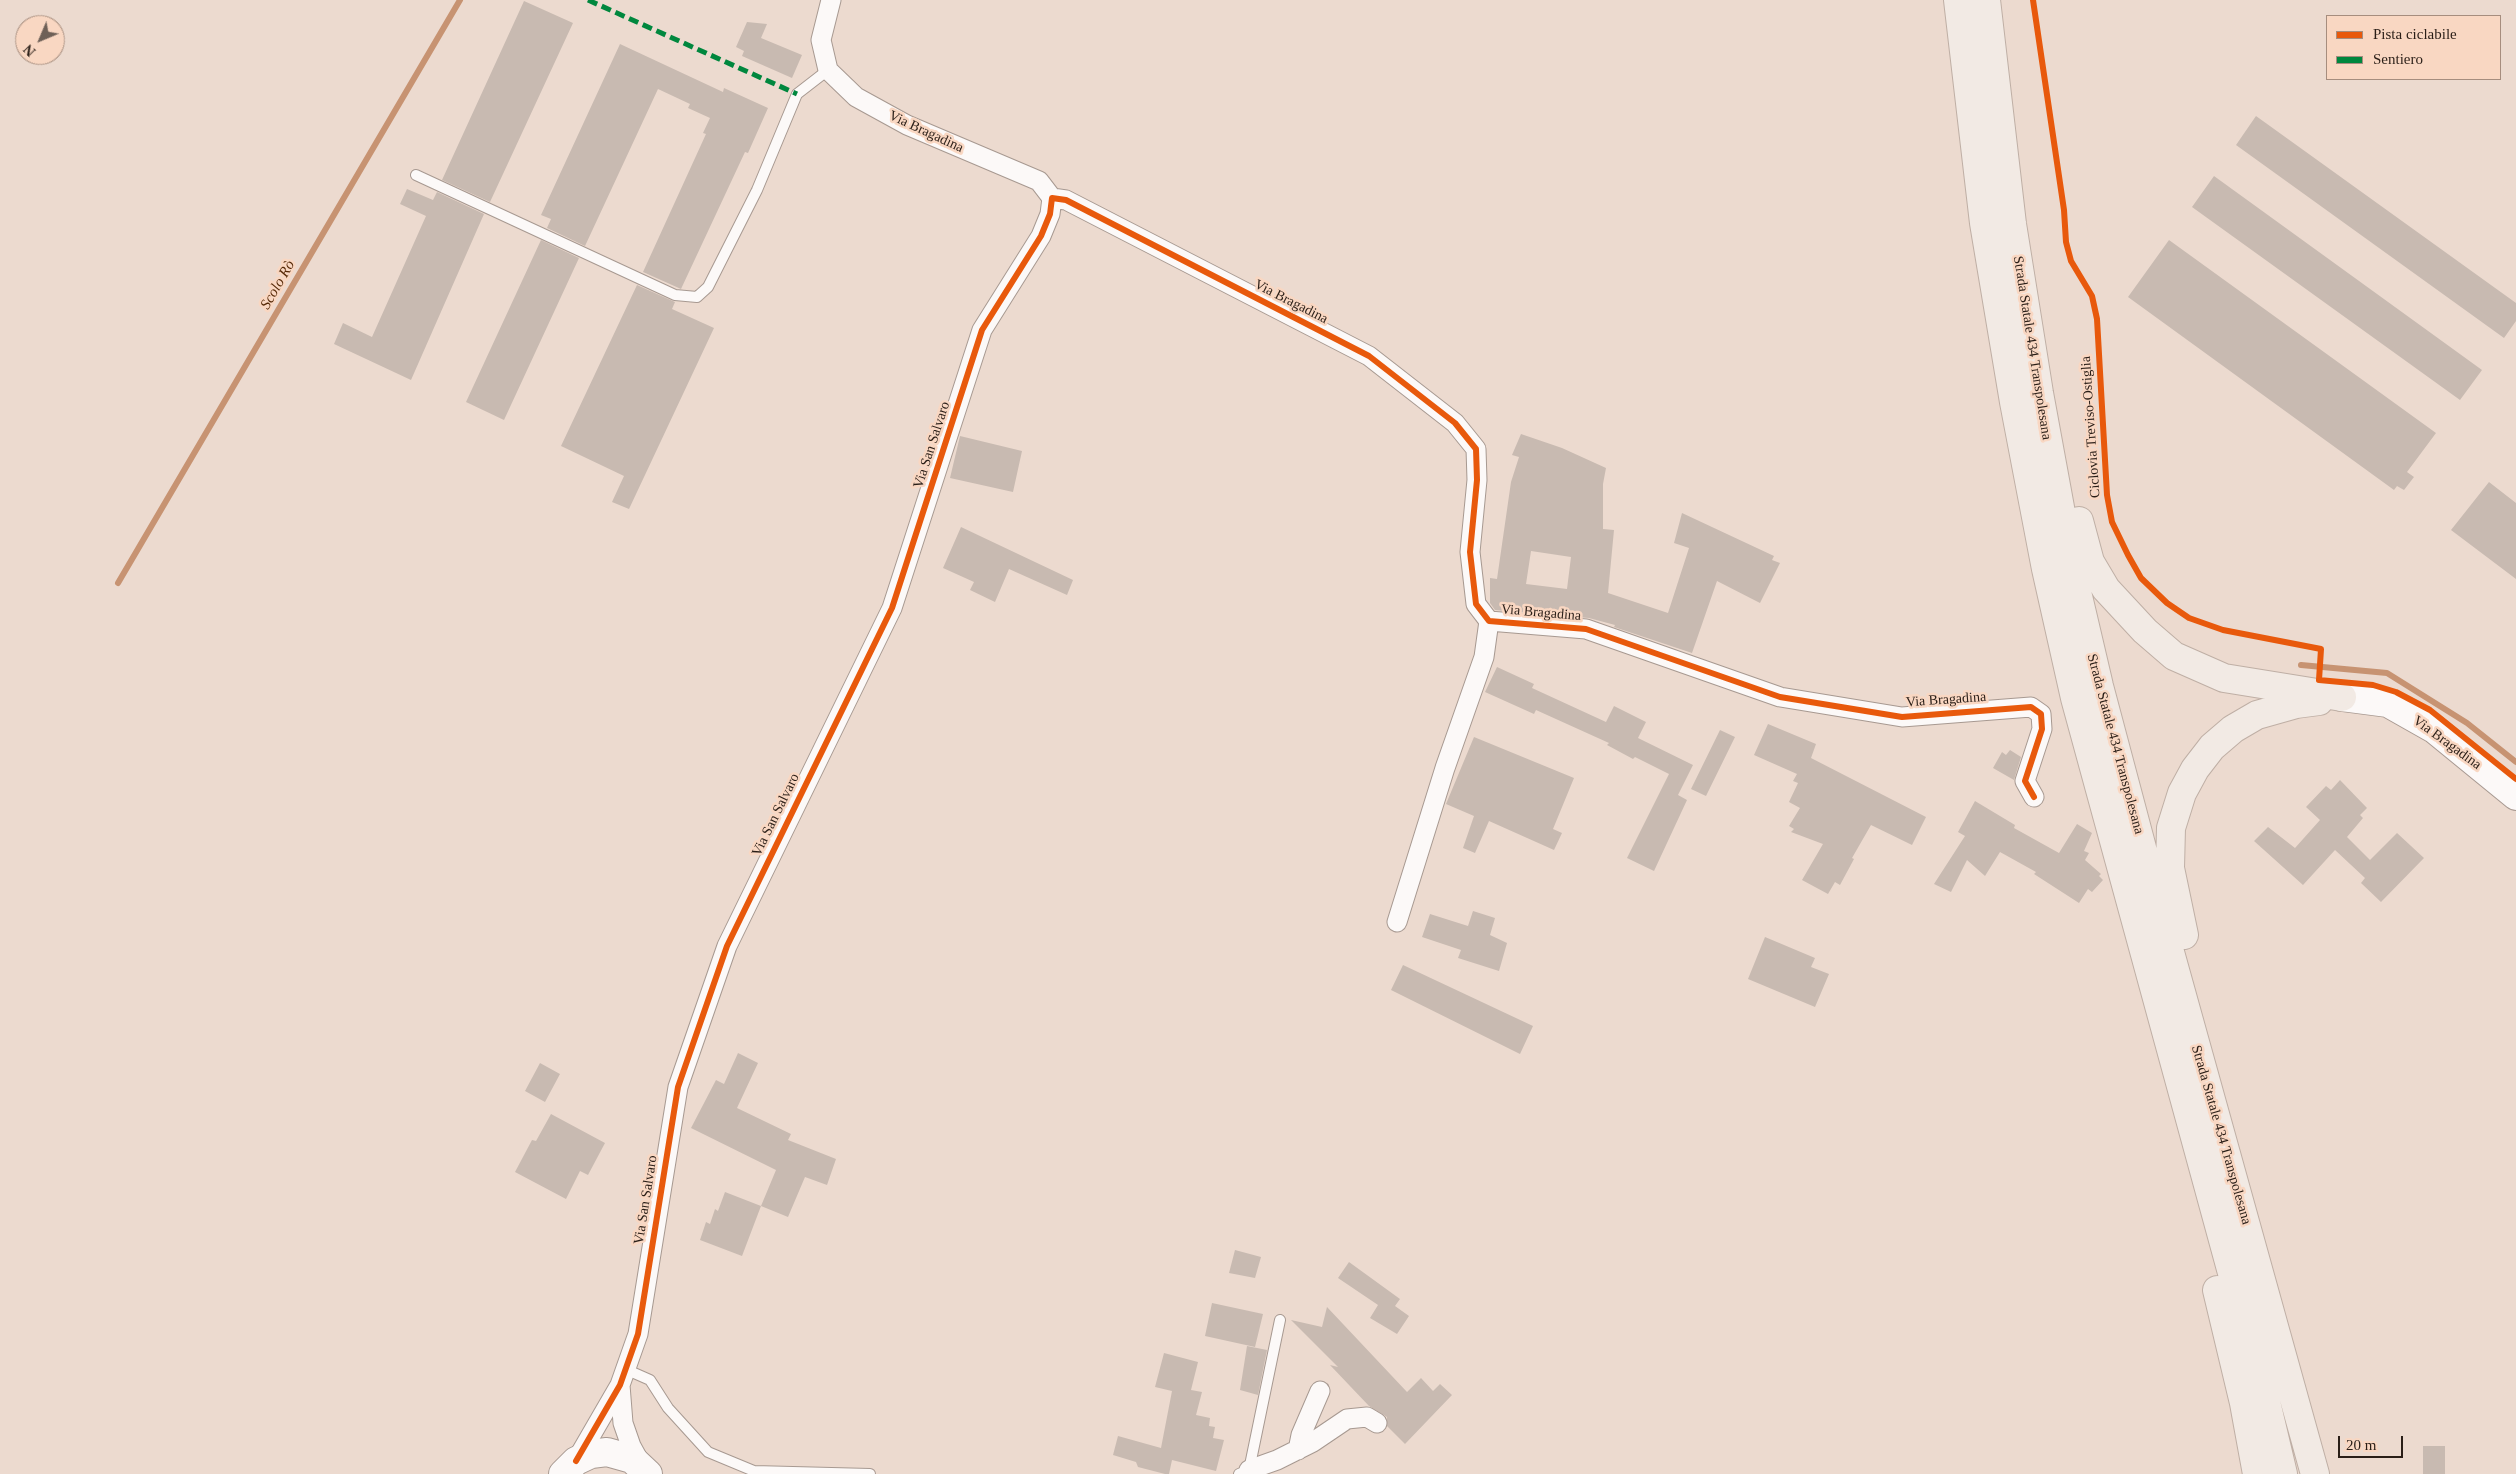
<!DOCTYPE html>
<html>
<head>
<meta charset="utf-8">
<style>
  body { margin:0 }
  #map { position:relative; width:2516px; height:1474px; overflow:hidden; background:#ecdacf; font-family:Georgia,serif }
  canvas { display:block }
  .legend { position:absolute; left:2326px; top:15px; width:175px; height:65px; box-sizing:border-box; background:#f9d7c2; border:1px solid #a68d7e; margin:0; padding:6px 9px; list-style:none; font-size:15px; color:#2a1e17 }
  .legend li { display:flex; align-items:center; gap:10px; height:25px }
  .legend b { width:25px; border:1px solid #a68d7e }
  .north { position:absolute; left:15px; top:15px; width:50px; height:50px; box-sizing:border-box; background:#f9d7c2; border:1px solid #a68d7e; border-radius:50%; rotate:225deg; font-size:14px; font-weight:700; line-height:20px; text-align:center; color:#2a1e17 }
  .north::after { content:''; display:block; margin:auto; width:18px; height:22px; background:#6e6057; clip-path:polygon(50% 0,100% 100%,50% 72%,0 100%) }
  .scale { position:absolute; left:2338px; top:1436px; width:65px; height:22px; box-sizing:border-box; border:2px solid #2a1e17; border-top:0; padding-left:6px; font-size:15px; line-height:18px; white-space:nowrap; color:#2a1e17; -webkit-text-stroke:4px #f9d7c2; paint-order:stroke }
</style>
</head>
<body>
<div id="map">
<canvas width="2516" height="1474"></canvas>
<ul class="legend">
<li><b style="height:6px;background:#e8590c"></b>Pista ciclabile</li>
<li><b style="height:6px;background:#00873e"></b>Sentiero</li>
</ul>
<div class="north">N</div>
<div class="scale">20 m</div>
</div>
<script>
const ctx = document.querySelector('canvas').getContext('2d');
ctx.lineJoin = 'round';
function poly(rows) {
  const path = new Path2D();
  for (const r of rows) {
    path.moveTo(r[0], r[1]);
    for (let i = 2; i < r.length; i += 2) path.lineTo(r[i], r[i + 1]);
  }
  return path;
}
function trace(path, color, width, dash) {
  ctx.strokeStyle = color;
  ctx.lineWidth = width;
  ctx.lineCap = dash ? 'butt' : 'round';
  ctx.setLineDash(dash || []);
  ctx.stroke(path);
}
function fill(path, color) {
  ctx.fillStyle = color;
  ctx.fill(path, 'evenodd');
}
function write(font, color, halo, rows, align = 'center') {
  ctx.font = font + ' Georgia,serif';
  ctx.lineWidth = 5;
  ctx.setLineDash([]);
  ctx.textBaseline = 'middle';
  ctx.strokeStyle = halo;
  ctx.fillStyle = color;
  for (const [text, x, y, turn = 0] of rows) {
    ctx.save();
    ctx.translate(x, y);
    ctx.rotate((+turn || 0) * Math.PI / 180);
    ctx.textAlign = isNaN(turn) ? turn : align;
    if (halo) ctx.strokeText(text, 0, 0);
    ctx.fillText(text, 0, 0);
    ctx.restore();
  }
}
const stream = poly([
  [118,583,460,0],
  [2301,665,2387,673,2467,723,2516,762]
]);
const building = poly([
  [524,1,573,23,490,202,442,180],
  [747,22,767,24,761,38,802,55,792,78,742,56,744,51,736,47],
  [620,44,723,92,724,88,768,108,748,153,745,152,681,289,643,272,706,134,703,133,710,118,688,108,690,104,658,89,585,246,547,228,551,219,541,215],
  [2256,116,2516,303,2516,321,2504,338,2236,145],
  [2214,176,2482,370,2460,400,2192,207],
  [407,189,433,200,437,192,484,214,411,380,334,344,343,323,372,337,426,216,400,204],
  [541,240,579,258,504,420,466,402],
  [2169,240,2436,433,2407,472,2414,477,2404,490,2397,486,2394,490,2128,297],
  [637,285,675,302,672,309,714,328,629,509,612,502,624,476,561,446],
  [1521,434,1562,448,1606,468,1603,484,1603,529,1614,530,1608,593,1668,613,1689,548,1674,543,1682,513,1774,556,1772,560,1780,563,1760,603,1717,581,1692,653,1614,627,1615,625,1589,618,1495,610,1490,603,1490,578,1497,579,1511,482,1519,457,1512,455],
  [1531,551,1571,557,1567,589,1526,584],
  [960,436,1022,451,1013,492,950,478],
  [2489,482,2516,503,2516,579,2451,530],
  [961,527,1073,580,1067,595,1009,569,995,602,970,590,974,582,943,568],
  [1497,667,1534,684,1532,688,1606,722,1614,706,1646,722,1638,738,1693,765,1678,795,1687,800,1654,871,1627,858,1669,774,1635,757,1633,759,1607,745,1609,743,1536,710,1534,714,1485,692],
  [1768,724,1816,744,1811,758,1926,817,1912,845,1871,825,1852,858,1854,859,1840,885,1835,882,1828,894,1802,880,1823,844,1791,832,1794,829,1789,826,1800,808,1789,802,1798,783,1793,781,1797,774,1754,755],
  [1720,730,1735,737,1706,796,1691,789],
  [1474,737,1574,778,1553,829,1562,833,1554,850,1489,821,1475,853,1463,848,1474,816,1446,804],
  [2010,750,2021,757,2014,780,1993,768,2002,752,2006,755],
  [2340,780,2367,808,2360,815,2363,818,2347,837,2370,860,2397,833,2424,858,2381,902,2361,883,2365,878,2335,850,2303,885,2254,841,2268,827,2295,848,2320,820,2306,807,2326,786,2331,790],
  [1975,801,2015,825,2014,828,2059,853,2077,824,2092,833,2084,851,2089,853,2085,860,2101,874,2099,876,2103,880,2092,892,2088,889,2079,903,2034,874,2036,872,2000,852,1985,876,1967,860,1951,892,1934,884,1965,836,1958,832],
  [1473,911,1495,918,1490,935,1507,943,1499,971,1458,958,1461,950,1422,937,1430,914,1468,926],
  [1765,937,1815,958,1811,967,1829,974,1815,1007,1748,979],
  [1403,965,1533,1026,1520,1054,1391,990],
  [738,1053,758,1063,737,1108,791,1134,788,1140,836,1159,827,1185,805,1177,788,1217,761,1206,776,1170,691,1128,716,1080,724,1084],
  [540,1063,560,1074,545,1102,525,1091],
  [551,1114,605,1143,588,1175,580,1171,566,1199,515,1172,532,1140,536,1141],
  [725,1192,761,1206,742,1256,700,1240,706,1222,710,1224,715,1209,718,1211],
  [1235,1250,1261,1257,1255,1278,1229,1273],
  [1349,1262,1400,1299,1395,1306,1409,1316,1397,1334,1370,1318,1378,1305,1338,1278],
  [1212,1303,1263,1314,1255,1347,1205,1336],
  [1327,1307,1407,1392,1421,1378,1433,1391,1440,1384,1452,1395,1405,1444,1387,1426,1387,1417,1369,1406,1330,1365,1338,1367,1291,1320,1322,1327],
  [1247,1346,1267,1350,1258,1395,1240,1390],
  [1164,1353,1198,1362,1191,1390,1202,1392,1196,1415,1210,1418,1209,1426,1215,1427,1213,1438,1224,1440,1216,1471,1172,1460,1169,1474,1165,1474,1138,1467,1136,1462,1113,1455,1118,1436,1161,1448,1172,1391,1155,1387],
  [2423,1446,2445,1446,2445,1474,2423,1474]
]);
const service = poly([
  [416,175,675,295,697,297,708,287,757,190,797,94,828,70],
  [625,1369,650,1380,668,1408,708,1452,754,1471,870,1474],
  [1239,1474,1249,1470,1280,1320]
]);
const minor = poly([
  [831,0,821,40,828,70,856,97,907,125,1039,181,1052,198],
  [1052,198,1066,200,1369,356,1455,423,1476,449,1477,480,1470,552,1476,604,1489,621,1586,629,1780,697,1902,717,2031,707,2041,714,2042,729,2025,781,2034,797],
  [1397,922,1445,768,1484,657,1489,621],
  [620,1385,623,1423,631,1446,642,1466],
  [1298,1450,1301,1435,1320,1391],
  [576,1461,620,1385,638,1334,678,1087,727,946,892,608,982,330,1041,236,1050,214,1052,198],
  [1249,1470,1277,1460,1313,1442,1347,1419,1367,1417,1377,1423]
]);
const secondary = poly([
  [2342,697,2388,703,2434,729,2516,796],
  [563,1474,576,1461,591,1454,607,1452,632,1459,648,1474]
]);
const trunk = poly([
  [1958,0,1984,223,2014,402,2046,569,2075,698,2258,1368,2283,1474],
  [1986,0,2012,224,2039,393,2070,562,2099,686,2163,927,2315,1474],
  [2079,521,2090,562,2106,589,2145,631,2174,656,2224,678,2342,697],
  [2184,935,2170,868,2171,828,2182,793,2195,769,2212,747,2233,729,2257,715,2296,704,2319,701],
  [2217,1290,2244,1403,2257,1474]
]);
const quiet = poly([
  [588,0,797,94]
]);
const cycleway = poly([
  [2033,0,2064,210,2066,242,2071,261,2092,296,2097,319,2107,495,2112,522,2128,555,2141,578,2167,603,2189,618,2223,630,2321,649,2319,680,2373,685,2396,692,2430,710,2516,779],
  [576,1461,620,1385,638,1334,678,1087,727,946,892,608,982,330,1041,236,1050,214,1052,198,1066,200,1369,356,1455,423,1476,449,1477,480,1470,552,1476,604,1489,621,1586,629,1780,697,1902,717,2031,707,2041,714,2042,729,2025,781,2034,797]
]);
const streetNames = [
  ["Via Bragadina",926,132,25],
  ["Via Bragadina",1291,302,27],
  ["Strada Statale 434 Transpolesana",2032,348,81],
  ["Ciclovia Treviso-Ostiglia",2091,427,-94],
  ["Via San Salvaro",932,445,-72],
  ["Via Bragadina",1541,613,5],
  ["Via Bragadina",1946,700,-4],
  ["Via Bragadina",2447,743,36],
  ["Strada Statale 434 Transpolesana",2115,744,75],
  ["Via San Salvaro",776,815,-64],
  ["Strada Statale 434 Transpolesana",2221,1135,74],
  ["Via San Salvaro",646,1200,-81]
];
const waterNames = [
  ["Scolo Rò",278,285,-60]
];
trace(stream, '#c79372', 6);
fill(building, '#c8bab1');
trace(service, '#a79991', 12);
trace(minor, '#a79991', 21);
trace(secondary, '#a79991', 30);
trace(trunk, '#bfafa5', 30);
trace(service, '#fcf9f8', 10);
trace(minor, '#fcf9f8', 19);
trace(secondary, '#fcf9f8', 28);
trace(trunk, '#f2eae4', 28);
trace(quiet, '#00873e', 5, [10, 5]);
trace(cycleway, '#e8590c', 6);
write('14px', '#2a1e17', '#f9d7c2', streetNames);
write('italic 15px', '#572a08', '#f9d7c2', waterNames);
</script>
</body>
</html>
